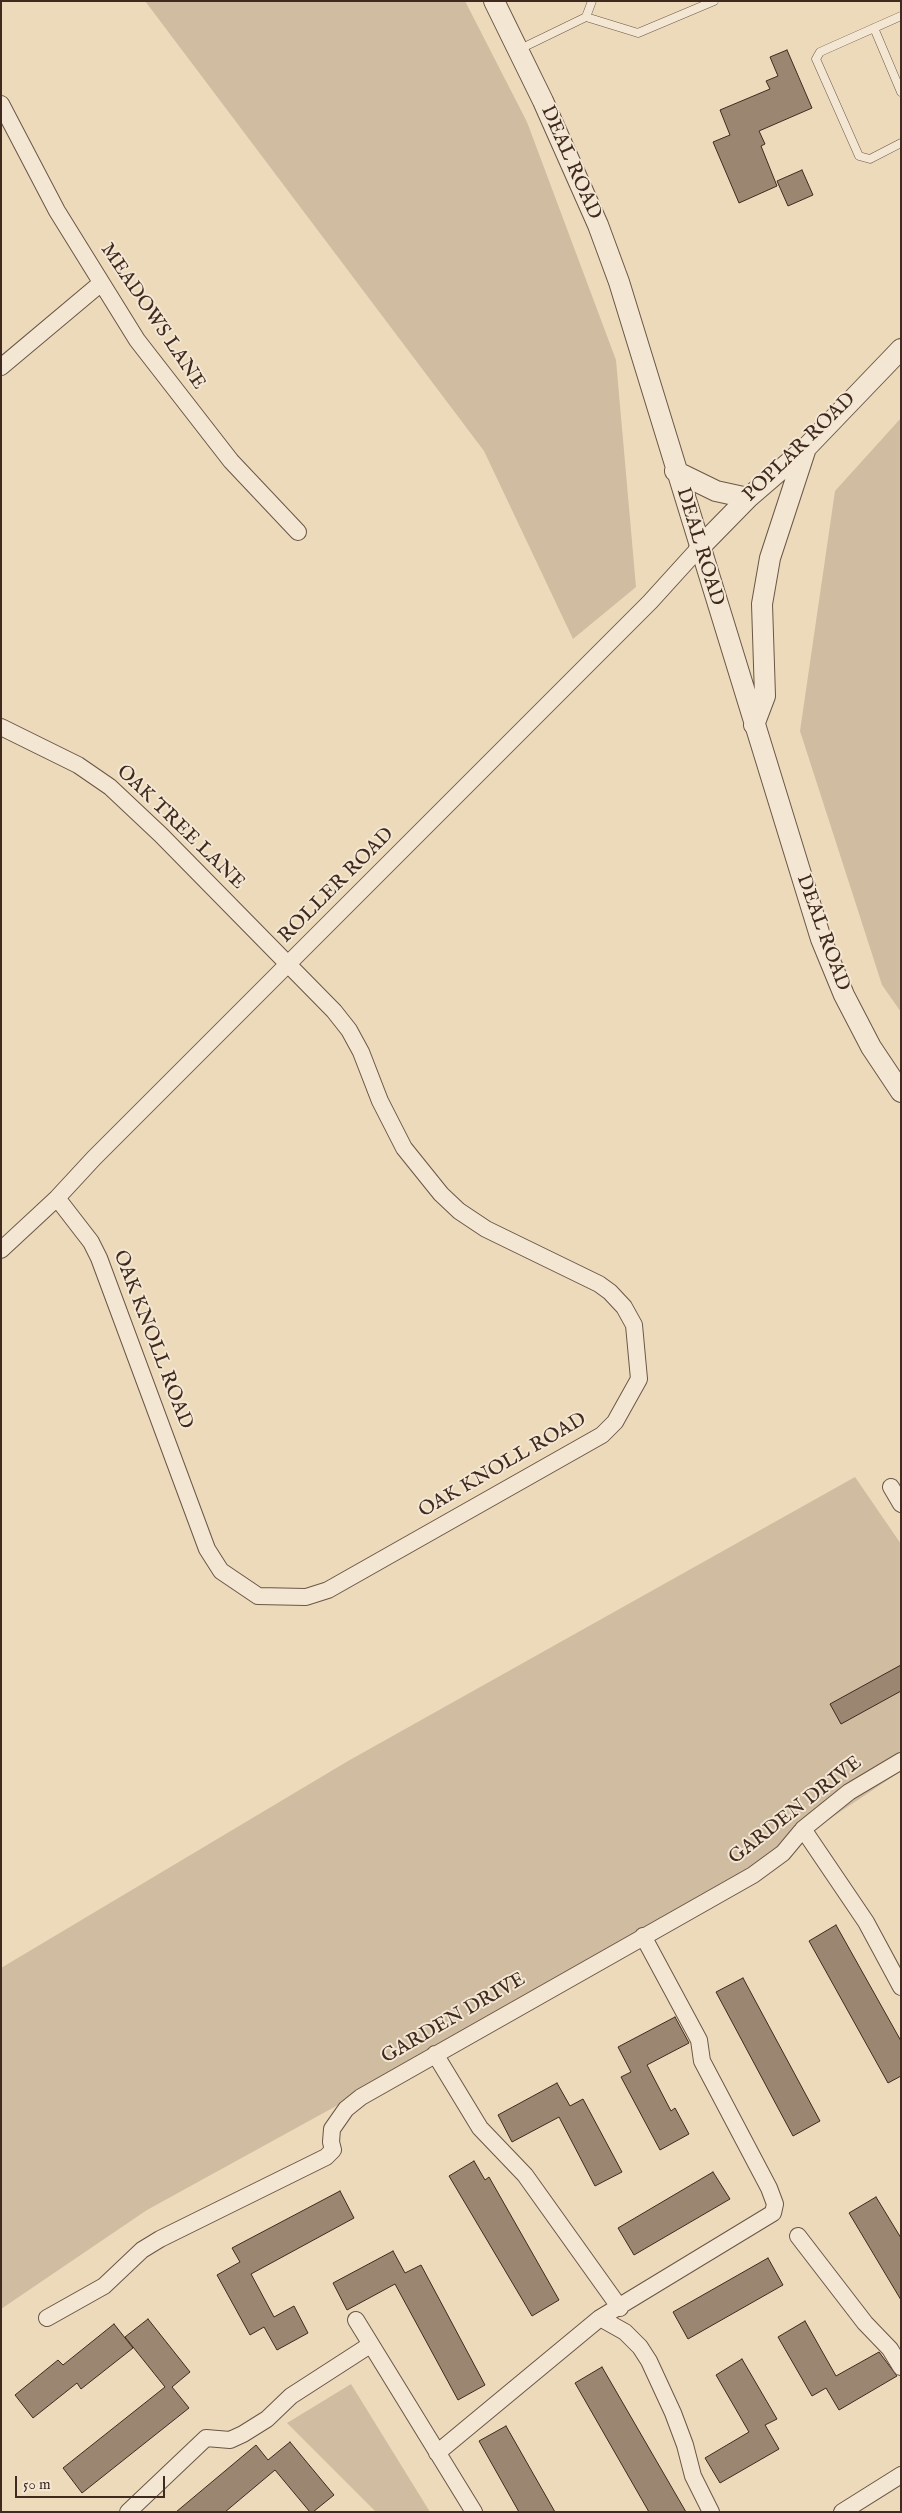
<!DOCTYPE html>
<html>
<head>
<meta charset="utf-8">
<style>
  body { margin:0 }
  #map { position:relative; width:902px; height:2513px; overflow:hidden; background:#eddabb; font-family:"IM FELL English",serif }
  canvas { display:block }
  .frame { position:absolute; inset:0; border:2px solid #402a20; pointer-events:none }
  .scale { position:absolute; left:15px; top:2476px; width:150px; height:22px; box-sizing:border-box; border:2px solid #402a20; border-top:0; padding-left:6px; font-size:15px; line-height:18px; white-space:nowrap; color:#402a20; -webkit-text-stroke:4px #f3e7d3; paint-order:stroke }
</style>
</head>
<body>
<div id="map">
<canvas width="902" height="2513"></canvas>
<div class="frame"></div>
<div class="scale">50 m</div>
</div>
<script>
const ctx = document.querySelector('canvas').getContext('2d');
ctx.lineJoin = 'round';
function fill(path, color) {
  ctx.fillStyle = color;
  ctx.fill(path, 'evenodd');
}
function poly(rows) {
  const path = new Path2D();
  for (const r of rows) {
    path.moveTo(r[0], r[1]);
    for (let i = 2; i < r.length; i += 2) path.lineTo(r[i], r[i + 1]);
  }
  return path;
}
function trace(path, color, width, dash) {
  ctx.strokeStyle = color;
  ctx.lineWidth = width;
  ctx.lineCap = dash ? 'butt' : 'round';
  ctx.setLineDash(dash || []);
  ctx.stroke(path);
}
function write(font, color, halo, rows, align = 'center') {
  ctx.font = font + ' "IM FELL English",serif';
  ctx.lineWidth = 4;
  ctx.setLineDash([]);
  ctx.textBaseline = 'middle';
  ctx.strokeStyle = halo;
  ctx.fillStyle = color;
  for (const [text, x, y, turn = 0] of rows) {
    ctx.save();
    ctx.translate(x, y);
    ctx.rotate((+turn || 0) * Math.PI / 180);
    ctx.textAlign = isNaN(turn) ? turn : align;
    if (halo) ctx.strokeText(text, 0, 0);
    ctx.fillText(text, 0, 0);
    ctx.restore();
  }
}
const green = poly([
  [145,1,465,1,527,122,616,360,636,587,573,639,484,451],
  [901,418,901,1012,882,985,800,731,835,491],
  [855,1477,901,1544,901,1771,700,1906,147,2210,1,2309,1,1968,348,1761],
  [351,2384,430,2512,376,2512,287,2423]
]);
const building = poly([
  [787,50,812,108,759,131,765,144,761,146,777,186,739,203,713,142,730,135,720,110,770,89,766,81,778,76,770,57,787,50],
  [802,170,813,195,788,206,777,181,802,170],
  [901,1665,901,1691,841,1724,830,1704,901,1665],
  [836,1925,901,2041,901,2076,888,2083,809,1941,836,1925],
  [743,1978,820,2121,793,2136,716,1992,743,1978],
  [675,2017,689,2043,647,2065,671,2111,675,2108,689,2134,660,2150,621,2077,631,2072,618,2047,675,2017],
  [557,2083,570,2106,583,2099,622,2172,595,2186,559,2117,512,2142,498,2115,557,2083],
  [474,2161,485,2180,489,2177,559,2300,532,2316,449,2176,474,2161],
  [713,2172,730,2199,634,2255,618,2228,713,2172],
  [340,2191,354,2218,251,2274,274,2317,294,2306,308,2333,277,2350,264,2327,250,2335,217,2275,240,2262,232,2248,340,2191],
  [876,2197,901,2238,901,2300,849,2213,876,2197],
  [393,2251,405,2273,421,2265,485,2385,458,2400,395,2284,347,2310,333,2283,393,2251],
  [768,2258,783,2285,688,2339,673,2312,768,2258],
  [148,2319,190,2372,172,2387,189,2408,82,2493,63,2468,165,2387,125,2337,148,2319],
  [805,2321,836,2376,879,2352,897,2376,839,2410,826,2388,812,2396,778,2337,805,2321],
  [114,2324,133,2348,81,2389,77,2383,33,2418,15,2395,58,2360,63,2365,114,2324],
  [742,2359,777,2419,765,2425,779,2449,720,2483,705,2458,749,2432,716,2375,742,2359],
  [602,2367,686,2512,649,2512,575,2383,602,2367],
  [506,2426,555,2512,519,2512,479,2441,506,2426],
  [290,2442,334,2495,313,2512,310,2512,275,2470,225,2512,176,2512,256,2445,268,2460,290,2442]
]);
const service = poly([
  [901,16,820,52,816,59,859,156,870,159,901,143],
  [586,17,592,1],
  [874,28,901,92],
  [520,49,586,17,638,33,714,1]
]);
const minor = poly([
  [1,104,57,211,137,340,231,461,298,532],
  [1,367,100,284],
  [1,727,78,765,110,787,161,835,334,1011,349,1030,361,1052,380,1101,404,1148,441,1194,459,1211,486,1229,599,1284,610,1292,624,1307,634,1325,639,1379,615,1422,602,1435,328,1590,306,1597,258,1596,221,1571,207,1549,99,1258,91,1242,57,1198],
  [1,1250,57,1198,94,1158,650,602,699,548],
  [891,1487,901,1504],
  [803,1829,866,1922,901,1987],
  [435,2054,480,2128,525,2175,620,2308],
  [798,2236,865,2323,890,2349,901,2367],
  [47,2318,104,2286,142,2250,160,2239,326,2157,333,2150,331,2142,332,2129,346,2109,361,2097,753,1875,783,1853,803,1829,849,1792,901,1761],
  [600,2318,625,2332,640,2347,649,2361,673,2413,685,2445,693,2476,711,2512],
  [356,2320,474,2512],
  [437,2453,600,2318,773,2213,775,2204,769,2188,702,2061,699,2040,643,1936],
  [128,2512,206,2438,230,2440,243,2434,267,2419,291,2396,370,2345],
  [842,2512,901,2475]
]);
const tertiary = poly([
  [494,1,543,101,598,225,619,282,821,939,844,995,871,1047,901,1092],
  [675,471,716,491,748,498],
  [699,548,748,498,806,448,901,349],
  [754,725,765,696,762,604,770,558,806,448]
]);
const streetNames = [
  ["DEAL ROAD",570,163,66],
  ["MEADOWS LANE",152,317,56],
  ["POPLAR ROAD",800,448,-44],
  ["DEAL ROAD",699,547,73],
  ["OAK TREE LANE",180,828,44],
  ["ROLLER ROAD",337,886,-45],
  ["DEAL ROAD",822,933,70],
  ["OAK KNOLL ROAD",152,1340,69],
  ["OAK KNOLL ROAD",503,1466,-30],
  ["GARDEN DRIVE",796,1811,-38],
  ["GARDEN DRIVE",454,2019,-30]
];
fill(green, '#d0bca1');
fill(building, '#9a8671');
trace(building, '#402a20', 1);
trace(service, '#6b5647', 9);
trace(minor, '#6b5647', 18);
trace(tertiary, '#6b5647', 22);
trace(service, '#f3e7d3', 8);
trace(minor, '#f3e7d3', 16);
trace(tertiary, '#f3e7d3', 20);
write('20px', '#402a20', '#f3e7d3', streetNames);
</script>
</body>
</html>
